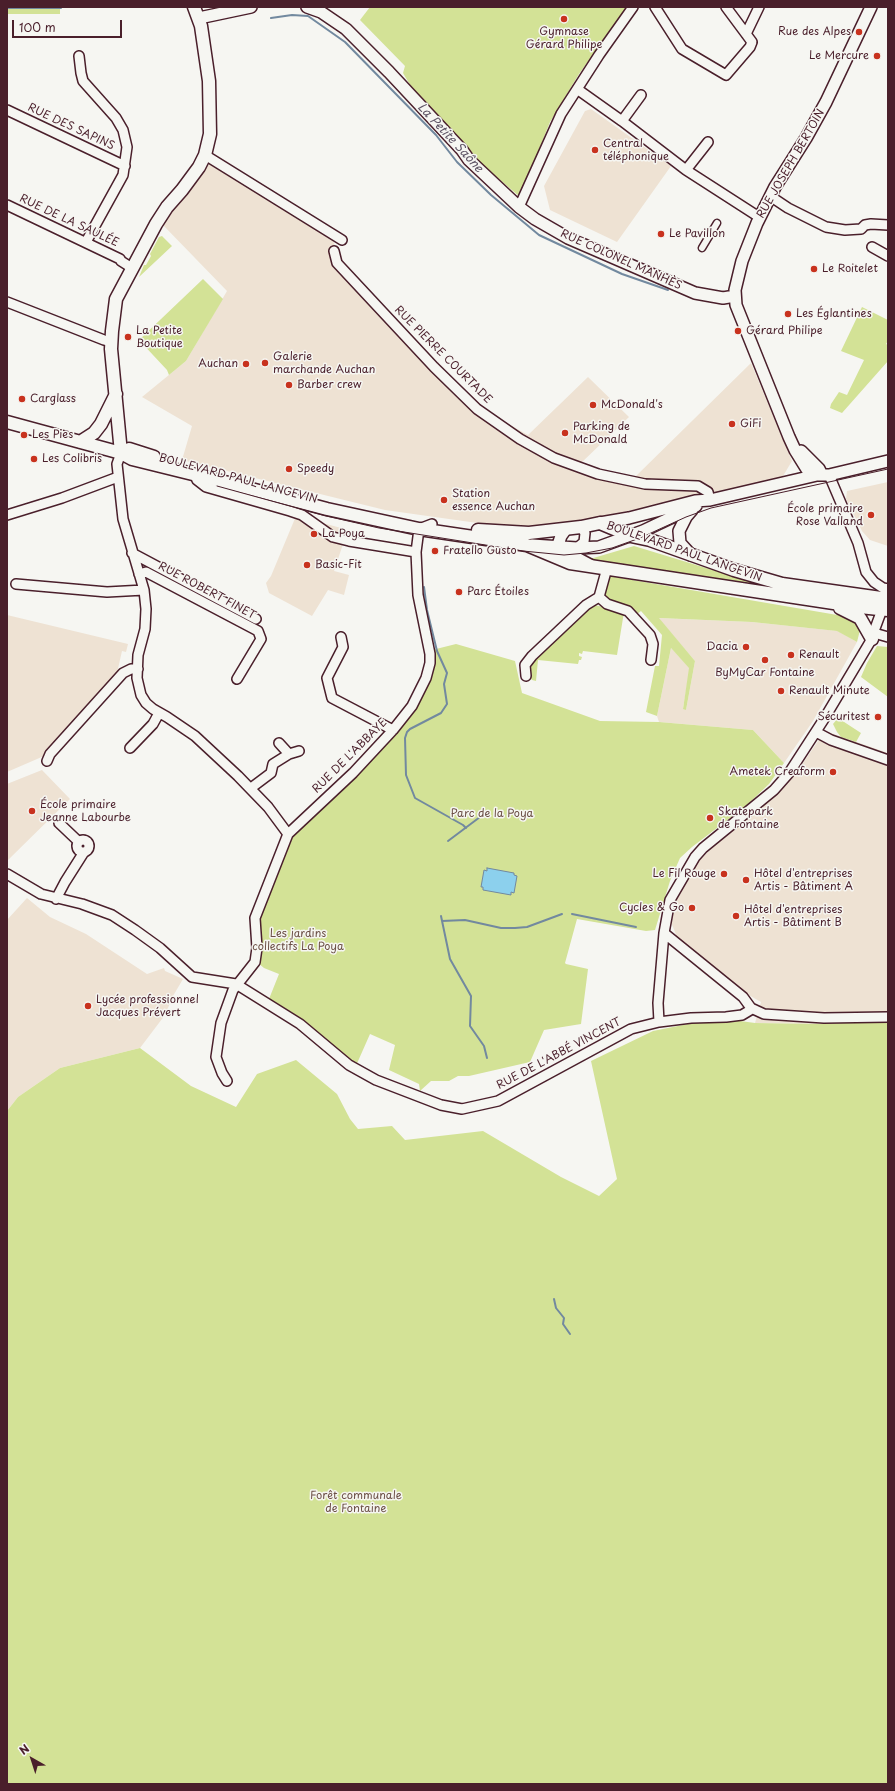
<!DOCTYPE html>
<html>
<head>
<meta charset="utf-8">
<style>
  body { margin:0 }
  #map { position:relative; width:895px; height:1791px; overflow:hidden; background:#f6f6f2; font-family:"Playpen Sans",sans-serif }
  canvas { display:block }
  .frame { position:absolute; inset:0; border:8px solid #4a1f2b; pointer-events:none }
  .north { position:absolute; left:12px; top:1739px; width:40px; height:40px; -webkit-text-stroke:3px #f6f6f2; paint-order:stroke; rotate:321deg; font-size:11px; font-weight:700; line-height:16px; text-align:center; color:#4a1f2b }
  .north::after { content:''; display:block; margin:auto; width:14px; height:18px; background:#4a1f2b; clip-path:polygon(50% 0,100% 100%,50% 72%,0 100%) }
  .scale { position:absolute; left:12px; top:20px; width:110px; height:18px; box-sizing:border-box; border:2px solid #4a1f2b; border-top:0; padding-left:5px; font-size:12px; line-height:14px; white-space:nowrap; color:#4a1f2b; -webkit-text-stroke:3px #f6f6f2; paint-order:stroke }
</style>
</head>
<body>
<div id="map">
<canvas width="895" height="1791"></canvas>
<div class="frame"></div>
<div class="north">N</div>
<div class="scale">100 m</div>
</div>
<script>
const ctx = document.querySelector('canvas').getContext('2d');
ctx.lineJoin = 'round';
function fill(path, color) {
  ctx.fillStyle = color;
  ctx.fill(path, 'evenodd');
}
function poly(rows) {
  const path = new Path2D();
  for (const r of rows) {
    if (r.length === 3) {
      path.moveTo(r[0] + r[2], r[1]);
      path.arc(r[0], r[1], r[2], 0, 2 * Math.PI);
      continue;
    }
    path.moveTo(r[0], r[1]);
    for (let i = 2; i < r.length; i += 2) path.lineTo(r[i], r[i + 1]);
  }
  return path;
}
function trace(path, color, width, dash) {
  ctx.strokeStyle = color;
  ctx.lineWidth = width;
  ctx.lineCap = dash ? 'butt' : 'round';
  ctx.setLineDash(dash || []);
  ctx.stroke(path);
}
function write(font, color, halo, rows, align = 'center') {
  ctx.font = font + ' "Playpen Sans",sans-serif';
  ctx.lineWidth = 3;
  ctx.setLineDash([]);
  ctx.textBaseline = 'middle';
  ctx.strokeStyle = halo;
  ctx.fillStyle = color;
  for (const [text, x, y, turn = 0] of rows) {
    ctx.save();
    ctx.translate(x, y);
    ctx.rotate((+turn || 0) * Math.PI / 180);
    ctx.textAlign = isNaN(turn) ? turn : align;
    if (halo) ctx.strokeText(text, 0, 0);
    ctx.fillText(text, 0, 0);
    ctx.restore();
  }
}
const built = poly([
  [591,109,671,166,617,242,550,210,544,186,585,111],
  [210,163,332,238,340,258,435,364,480,408,528,435,588,377,629,417,580,464,635,477,751,363,792,461,783,476,758,483,591,519,562,524,513,528,385,510,182,460,192,426,142,397,186,361,227,291,162,224],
  [888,482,888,546,870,540,862,531,846,499,847,491],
  [296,516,345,529,343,544,334,571,349,575,344,595,328,590,312,616,269,593,266,583,271,576],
  [7,615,128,644,126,652,122,651,117,673,44,756,7,772],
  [658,618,752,622,838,631,857,642,813,721,784,763,753,730,659,722,657,716,671,648,690,668,683,708,686,710,695,661],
  [825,731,888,753,888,1021,819,1024,755,1023,761,1002,747,994,677,937,671,922,672,909,679,893,695,865,713,847,777,794,796,773],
  [42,770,70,799,7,861,7,784],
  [27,898,50,917,86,934,147,974,164,968,165,971,183,979,173,996,165,1015,140,1048,60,1068,18,1097,7,1111,7,920]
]);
const green = poly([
  [7,7,60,7,60,14,7,14],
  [370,7,627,7,579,74,550,122,520,197,478,161,419,100,403,73,405,66,360,20],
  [162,236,172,246,139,277,144,265,146,265,151,256,150,254,159,237],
  [203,279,223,299,186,361,169,375,167,370,139,340],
  [862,307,888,320,888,341,886,344,888,345,888,361,842,413,830,408,831,404,839,392,847,395,864,360,841,351],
  [634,546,765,586,762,588,593,562,590,559],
  [609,576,849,617,856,622,860,630,857,642,837,631,752,622,659,618,695,661,686,710,683,709,689,668,671,648,657,716,646,712,655,666,659,666,662,635,641,611,636,615,607,598,603,592],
  [590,605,595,605,624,612,617,655,583,651,582,654,579,653,579,656,582,657,581,660,579,660,578,664,538,660,536,681,532,680,529,676,530,661],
  [456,644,515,661,522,693,600,721,659,722,753,730,784,763,769,784,747,805,692,847,680,858,670,881,655,930,646,931,577,919,565,963,566,964,588,969,581,1024,544,1030,530,1062,469,1076,458,1076,449,1081,431,1081,420,1091,419,1084,389,1070,395,1045,370,1034,355,1068,269,999,279,974,264,968,258,963,257,924,285,843,333,799,415,710,432,650],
  [877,646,888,647,888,697,861,677,867,663],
  [838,718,861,733,856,742,841,737,837,732,833,724],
  [718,1018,755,1023,819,1024,888,1021,888,1784,7,1784,7,1111,18,1097,60,1068,140,1048,191,1086,236,1107,257,1074,296,1060,337,1094,350,1119,358,1129,392,1126,405,1140,483,1131,561,1177,599,1196,617,1179,591,1061,653,1031]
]);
const water = poly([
  [487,868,514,873,514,875,517,876,514,893,511,892,511,895,483,890,483,887,481,887,484,870,487,871,487,868]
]);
const stream = poly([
  [7,8,61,8],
  [271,18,292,15,308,16,345,42,436,135,457,162,491,195,539,235,622,274,668,290],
  [424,587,427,610,437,651,447,673,444,684,447,704,441,713,410,729,407,732,405,738,406,775,415,798,463,825,466,828],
  [448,841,484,814],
  [572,914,636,927],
  [441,916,450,959,471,996,470,1026,484,1046,487,1058],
  [442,921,465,920,501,928,515,928,527,927,562,914],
  [554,1299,556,1308,564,1318,563,1324,570,1334]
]);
const pedestrian = poly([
  [702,248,717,223]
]);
const minor = poly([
  [655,7,682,49,726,75,750,47,752,42,726,7],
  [746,34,759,7],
  [79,56,81,73,83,81,116,118,123,130,127,147,123,175,86,242],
  [577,89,622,121,686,170,759,217],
  [7,110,125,166],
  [622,121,641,95],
  [205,155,342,240],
  [686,170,708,142],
  [770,196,788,208,826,227,845,230,861,229,865,225,871,224,888,225],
  [7,205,120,259,121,261,132,268],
  [519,207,561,114,599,55,633,7],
  [872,247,888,256],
  [334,251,337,263,434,367,477,409,520,439,554,458,598,474,645,484,698,486,708,492,710,500],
  [7,302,104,340,111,342],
  [121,453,117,464,123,519,144,590,146,609,145,629,138,655,137,678,141,695,146,703,153,709,167,717,195,736,238,776,268,807,288,834],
  [195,475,197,480,206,487,290,511,302,515,333,537,349,541,416,552],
  [829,475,858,543,866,572,874,582,883,588,888,589],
  [7,515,62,498,118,477],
  [577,548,584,542,585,533,581,527],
  [132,553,256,619],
  [607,568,599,597,607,604,628,611,650,635,653,644,651,660],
  [139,574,146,572,258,631,261,639,237,679],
  [16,584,107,592,144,590],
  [874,633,888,637],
  [341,637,343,647,327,678,332,698,393,730],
  [526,676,525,665,532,656,586,605,599,597],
  [816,732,831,740,888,760],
  [130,748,153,724,159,713],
  [289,754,299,751],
  [47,761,50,754,123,673,131,669,138,669],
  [251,788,271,773,273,764,289,754,279,743],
  [59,823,79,842],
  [83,846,6],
  [7,874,41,894,82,904,112,915,135,930,160,948,192,977,236,984,300,1024,349,1065,376,1080,441,1105,462,1109,498,1101,631,1029,659,1022,691,1018,726,1017,742,1015,752,1009],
  [56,899,65,882,84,852],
  [664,933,743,997,751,1008,764,1014,824,1018,888,1017],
  [659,1022,658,1003,664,933,670,900,695,857,703,848,774,790,789,773,824,719,870,642,880,615,886,589],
  [227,1081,222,1073,216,1057,221,1023,233,990,255,962,257,948,255,918,288,834,353,773,393,730,412,706,426,678,430,663,430,654,418,595,416,552,419,529,432,524]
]);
const tertiary = poly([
  [307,7,321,12,346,29,389,72,462,150,469,160,519,207,535,219,568,238,695,293,723,298,735,296],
  [199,18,251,7],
  [801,451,819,469,822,475],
  [817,475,808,471,795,450,789,437,736,305,735,290,742,261,757,223,775,187,806,138,826,102,871,7],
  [600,523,629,518,695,501,710,500,817,475,829,475,888,461],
  [532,545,577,548,599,547,643,531,696,506],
  [557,548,561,536,566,529],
  [560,549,590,565],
  [691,555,680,543,679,531,686,517,692,510]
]);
const secondary = poly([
  [7,422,121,453,132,459,217,480,327,509,419,529,527,545,570,563,860,607,888,610],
  [80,442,94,433,101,424,116,394],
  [121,453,129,449,154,457],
  [121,453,111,349,112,331,116,299,156,224,167,207,182,190,199,167,205,155,210,134,209,81,201,26,194,7],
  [478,530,529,533,581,527,600,523,631,536,650,540,734,570,782,584,888,599],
  [840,608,860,618,872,639]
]);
const tram = poly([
  [217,486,326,516,379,528,523,551,564,555,586,553,612,548,640,538,686,517,711,508,888,469]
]);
const markers = [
  [564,19,4,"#c8321e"],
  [859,32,4,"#c8321e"],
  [877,56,4,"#c8321e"],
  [595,150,4,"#c8321e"],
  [661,234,4,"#c8321e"],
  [814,269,4,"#c8321e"],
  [788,314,4,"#c8321e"],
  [738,331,4,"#c8321e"],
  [128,337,4,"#c8321e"],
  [265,363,4,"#c8321e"],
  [246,364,4,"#c8321e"],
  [289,385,4,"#c8321e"],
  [22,399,4,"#c8321e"],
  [593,405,4,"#c8321e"],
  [732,424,4,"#c8321e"],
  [565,433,4,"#c8321e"],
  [24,435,4,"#c8321e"],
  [34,459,4,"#c8321e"],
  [289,469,4,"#c8321e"],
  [444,500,4,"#c8321e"],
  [871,515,4,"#c8321e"],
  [314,534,4,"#c8321e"],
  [435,551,4,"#c8321e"],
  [307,565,4,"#c8321e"],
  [459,592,4,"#c8321e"],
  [746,647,4,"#c8321e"],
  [791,655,4,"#c8321e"],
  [765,660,4,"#c8321e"],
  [781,691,4,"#c8321e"],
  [878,717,4,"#c8321e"],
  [833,772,4,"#c8321e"],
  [32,811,4,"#c8321e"],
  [710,818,4,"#c8321e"],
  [724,874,4,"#c8321e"],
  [746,880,4,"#c8321e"],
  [692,908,4,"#c8321e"],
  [736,916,4,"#c8321e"],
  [88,1006,4,"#c8321e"]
];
const poiNames = [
  ["Gymnase",564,32,"center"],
  ["Gérard Philipe",564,45,"center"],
  ["Rue des Alpes",851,32,"right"],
  ["Le Mercure",869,56,"right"],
  ["Central",603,144],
  ["téléphonique",603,157],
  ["Le Pavillon",669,234],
  ["Le Roitelet",822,269],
  ["Les Églantines",796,314],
  ["La Petite",136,331],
  ["Boutique",136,344],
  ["Gérard Philipe",746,331],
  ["Galerie",273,357],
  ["marchande Auchan",273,370],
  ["Auchan",238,364,"right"],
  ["Barber crew",297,385],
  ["Carglass",30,399],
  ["McDonald's",601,405],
  ["GiFi",740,424],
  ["Parking de",573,427],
  ["McDonald",573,440],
  ["Les Pies",32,435],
  ["Les Colibris",42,459],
  ["Speedy",297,469],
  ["Station",452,494],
  ["essence Auchan",452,507],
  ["École primaire",863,509,"right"],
  ["Rose Valland",863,522,"right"],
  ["La Poya",322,534],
  ["Fratello Gusto",443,551],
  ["Basic-Fit",315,565],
  ["Parc Étoiles",467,592],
  ["Dacia",738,647,"right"],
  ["Renault",799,655],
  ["ByMyCar Fontaine",765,673,"center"],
  ["Renault Minute",789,691],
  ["Sécuritest",870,717,"right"],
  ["Ametek Creaform",825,772,"right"],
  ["École primaire",40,805],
  ["Jeanne Labourbe",40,818],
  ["Skatepark",718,812],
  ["de Fontaine",718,825],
  ["Le Fil Rouge",716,874,"right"],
  ["Hôtel d'entreprises",754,874],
  ["Artis - Bâtiment A",754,887],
  ["Cycles & Go",684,908,"right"],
  ["Hôtel d'entreprises",744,910],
  ["Artis - Bâtiment B",744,923],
  ["Lycée professionnel",96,1000],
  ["Jacques Prévert",96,1013]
];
const streetNames = [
  ["RUE DES SAPINS",71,127,25],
  ["RUE JOSEPH BERTOIN",791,164,-60],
  ["RUE DE LA SAULÉE",69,221,25],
  ["RUE COLONEL MANHÈS",621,260,24],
  ["RUE PIERRE COURTADE",443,355,45],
  ["BOULEVARD PAUL LANGEVIN",238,479,15],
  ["BOULEVARD PAUL LANGEVIN",684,552,19],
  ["RUE ROBERT FINET",207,591,28],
  ["RUE DE L'ABBAYE",350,756,-45],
  ["RUE DE L'ABBÉ VINCENT",559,1054,-28]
];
const parkNames = [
  ["Parc de la Poya",492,814],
  ["Les jardins",298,934],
  ["collectifs La Poya",298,947],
  ["Forêt communale",356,1496],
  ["de Fontaine",356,1509]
];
const waterNames = [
  ["La Petite Saône",450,138,47]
];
fill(built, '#eee2d3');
fill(green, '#d3e296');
fill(water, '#8cd0ed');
trace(water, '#72899f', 1);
trace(stream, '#72899f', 2);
trace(pedestrian, '#4a1f2b', 9);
trace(minor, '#4a1f2b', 12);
trace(tertiary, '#4a1f2b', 14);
trace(secondary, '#4a1f2b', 15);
trace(pedestrian, '#f6f6f2', 6);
trace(minor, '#f6f6f2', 9);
trace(tertiary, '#f6f6f2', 11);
trace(secondary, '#f6f6f2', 12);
trace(tram, '#4a1f2b', 1);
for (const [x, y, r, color] of markers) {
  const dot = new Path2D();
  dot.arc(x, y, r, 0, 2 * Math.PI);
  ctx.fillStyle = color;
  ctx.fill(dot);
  trace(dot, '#f6f6f2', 1.5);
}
write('11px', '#4a1f2b', '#f6f6f2', poiNames, 'left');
write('11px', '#4a1f2b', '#f6f6f2', streetNames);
write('11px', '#6c5046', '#f6f6f2', parkNames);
write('italic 12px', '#5e5465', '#f6f6f2', waterNames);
</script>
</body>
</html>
